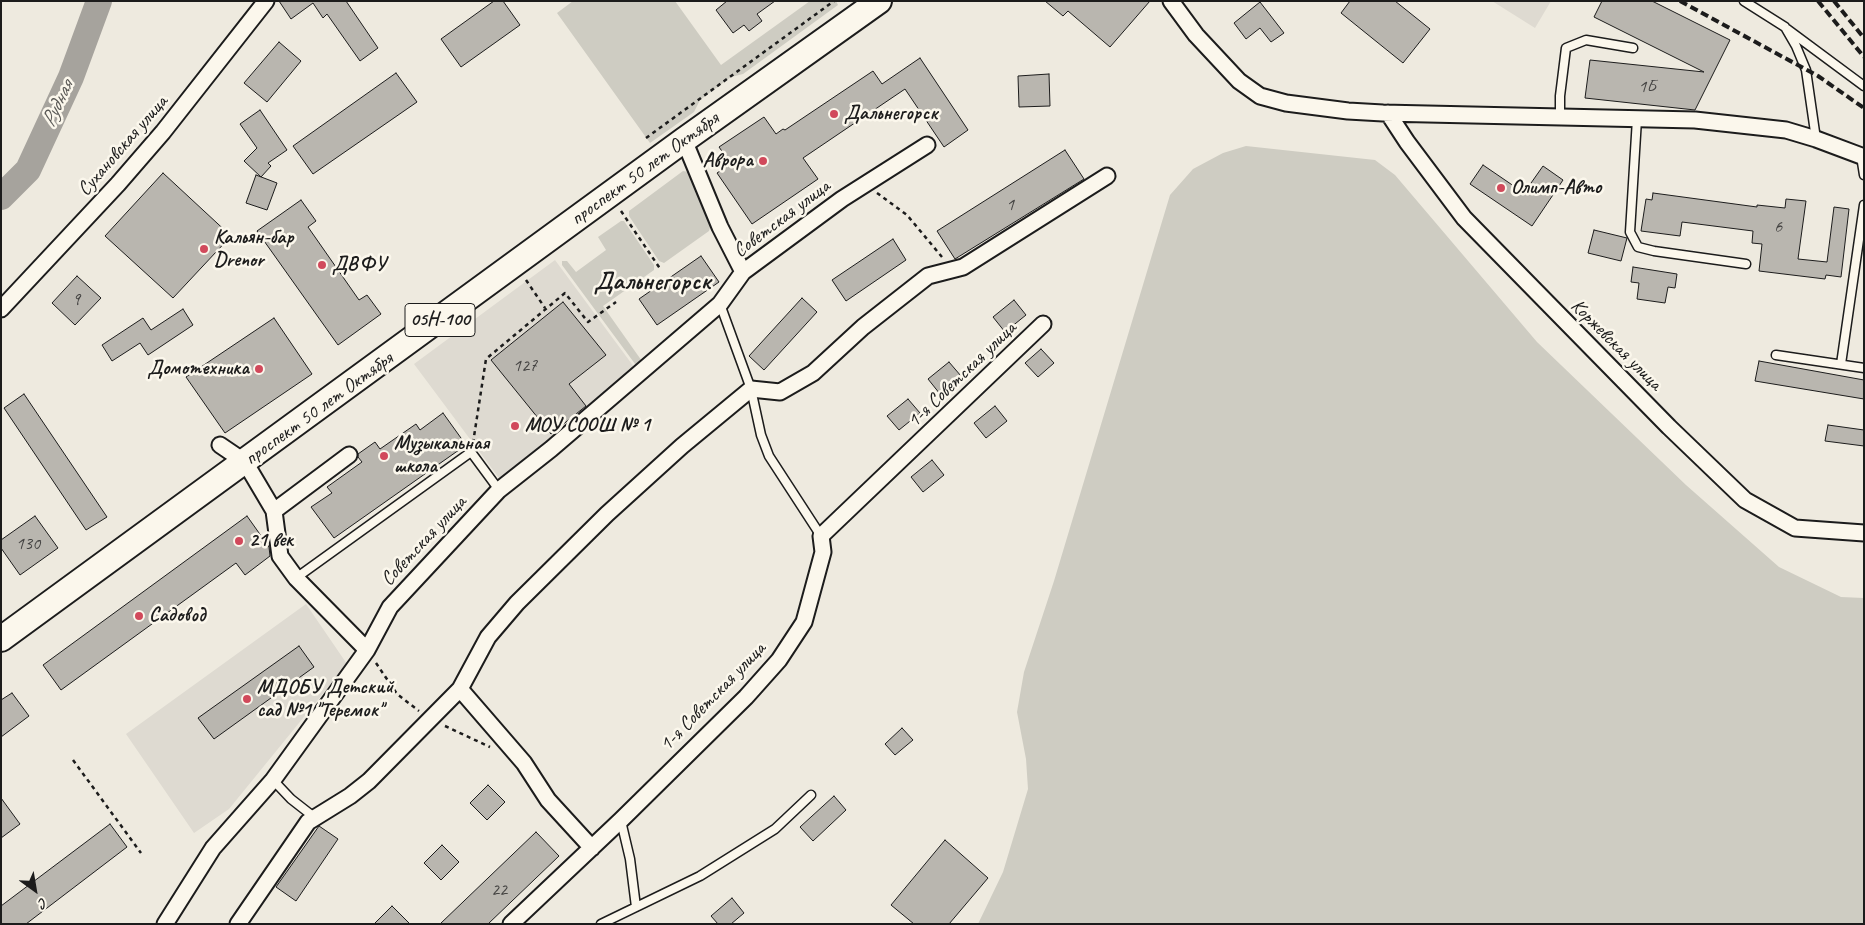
<!DOCTYPE html>
<html>
<head>
<meta charset="utf-8">
<style>
  body { margin:0 }
  #map { position:relative; width:1865px; height:925px; overflow:hidden; background:#eeeadf; font-family:Caveat,sans-serif }
  canvas { display:block }
  .frame { position:absolute; inset:0; border:2px solid #1c1c1c; pointer-events:none }
  .north { position:absolute; left:10px; top:865px; width:50px; height:50px; -webkit-text-stroke:4px #fbf7ec; paint-order:stroke; rotate:148deg; font-size:14px; font-weight:700; line-height:20px; text-align:center; color:#1c1c1c }
  .north::after { content:''; display:block; margin:auto; width:18px; height:22px; background:#1c1c1c; clip-path:polygon(50% 0,100% 100%,50% 72%,0 100%) }
</style>
</head>
<body>
<div id="map">
<canvas width="1865" height="925"></canvas>
<div class="frame"></div>
<div class="north">С</div>
</div>
<script>
const ctx = document.querySelector('canvas').getContext('2d');
ctx.lineJoin = 'round';
function fill(path, color) {
  ctx.fillStyle = color;
  ctx.fill(path, 'evenodd');
}
function poly(rows) {
  const path = new Path2D();
  for (const r of rows) {
    path.moveTo(r[0], r[1]);
    for (let i = 2; i < r.length; i += 2) path.lineTo(r[i], r[i + 1]);
  }
  return path;
}
function trace(path, color, width, dash) {
  ctx.strokeStyle = color;
  ctx.lineWidth = width;
  ctx.lineCap = dash ? 'butt' : 'round';
  ctx.setLineDash(dash || []);
  ctx.stroke(path);
}
function write(font, color, halo, rows, align = 'center') {
  ctx.font = font + ' Caveat,sans-serif';
  ctx.lineWidth = 5;
  ctx.setLineDash([]);
  ctx.textBaseline = 'middle';
  ctx.strokeStyle = halo;
  ctx.fillStyle = color;
  for (const [text, x, y, turn = 0] of rows) {
    ctx.save();
    ctx.translate(x, y);
    ctx.rotate((+turn || 0) * Math.PI / 180);
    ctx.textAlign = isNaN(turn) ? turn : align;
    if (halo) ctx.strokeText(text, 0, 0);
    ctx.fillText(text, 0, 0);
    ctx.restore();
  }
}
const built = poly([
  [1492,1,1551,1,1535,28],
  [555,260,637,371,502,482,414,364],
  [306,604,347,664,229,809,194,833,126,734]
]);
const green = poly([
  [573,1,675,1,721,65,810,1,836,1,838,5,743,74,731,77,700,100,694,112,650,143,557,13],
  [1246,146,1375,160,1395,175,1537,342,1686,485,1779,567,1841,597,1864,598,1864,924,978,924,1003,872,1028,789,1026,759,1017,712,1024,672,1054,581,1170,195,1193,169,1223,153],
  [683,171,688,172,711,224,709,231,664,263,659,261,629,216,629,211],
  [621,221,624,221,654,265,654,270,603,306,644,364,638,368,562,265,562,261,567,261,576,272,606,250,598,237]
]);
const river = poly([
  [1,197,28,170,71,77,99,1]
]);
const building = poly([
  [279,1,346,1,378,48,360,61,327,14,323,18,313,3,291,19,279,1],
  [494,1,503,1,520,25,461,67,441,39,494,1],
  [727,1,775,1,757,14,762,21,749,31,744,25,733,33,716,10,727,1],
  [1045,1,1150,1,1110,47,1068,11,1063,16,1045,1],
  [1350,1,1395,1,1430,29,1403,63,1341,13,1350,1],
  [1602,1,1652,1,1730,40,1695,110,1585,98,1590,60,1704,72,1594,17,1602,1],
  [1260,2,1284,33,1271,42,1260,28,1246,39,1234,23,1260,2],
  [279,42,301,61,267,102,244,83,279,42],
  [920,58,968,130,944,147,905,89,803,158,818,179,752,224,717,173,731,164,719,147,764,117,776,134,783,129,785,130,873,71,882,84,920,58],
  [396,73,417,102,313,174,293,146,396,73],
  [1049,74,1050,106,1019,107,1018,76,1049,74],
  [260,110,287,150,268,163,271,166,261,177,244,161,257,148,240,124,260,110],
  [1065,150,1084,179,955,259,937,231,1065,150],
  [1483,165,1524,193,1543,166,1563,180,1532,226,1470,184,1483,165],
  [163,173,231,236,173,298,105,236,163,173],
  [256,175,277,183,267,210,246,203,256,175],
  [1653,193,1757,207,1757,205,1785,208,1786,199,1806,201,1798,259,1827,262,1834,207,1849,209,1841,277,1826,275,1825,279,1759,271,1762,244,1752,243,1753,231,1682,222,1680,236,1641,231,1646,199,1652,200,1653,193],
  [301,200,316,221,308,227,359,300,367,295,381,314,338,345,257,231,301,200],
  [1594,230,1627,238,1621,261,1588,253,1594,230],
  [893,239,906,260,846,301,832,280,893,239],
  [701,256,719,282,657,325,639,299,701,256],
  [1633,267,1677,274,1675,288,1668,287,1665,303,1637,299,1639,283,1631,282,1633,267],
  [77,276,101,298,75,325,52,303,77,276],
  [802,298,817,312,764,370,749,356,802,298],
  [1014,300,1026,315,1005,332,993,317,1014,300],
  [563,302,606,355,569,384,586,406,551,434,491,360,563,302],
  [183,309,193,325,148,355,140,343,112,361,102,345,143,318,151,330,183,309],
  [274,318,312,374,225,433,186,377,274,318],
  [1041,349,1054,363,1038,377,1025,363,1041,349],
  [1759,361,1864,380,1864,399,1755,381,1759,361],
  [949,362,961,376,940,394,928,379,949,362],
  [24,394,107,517,86,530,4,408,24,394],
  [908,399,920,413,899,430,887,416,908,399],
  [995,406,1007,421,986,438,974,423,995,406],
  [443,413,466,445,334,538,311,507,332,493,327,487,362,462,358,457,358,454,375,442,380,449,416,424,420,430,443,413],
  [1828,425,1864,430,1864,446,1825,441,1828,425],
  [932,460,944,475,923,492,911,477,932,460],
  [35,516,58,548,20,575,1,548,1,540,35,516],
  [247,516,269,547,270,556,245,575,236,563,61,690,43,665,247,516],
  [299,646,314,667,214,739,198,718,299,646],
  [12,693,29,716,1,737,1,700,12,693],
  [902,728,913,740,895,755,885,744,902,728],
  [488,785,505,802,487,820,470,803,488,785],
  [834,796,846,810,813,841,800,827,834,796],
  [1,798,20,824,1,838,1,798],
  [110,824,127,847,26,924,1,924,1,906,110,824],
  [319,826,338,839,296,901,276,887,319,826],
  [536,832,559,856,488,924,440,924,536,832],
  [945,840,988,878,949,924,914,924,891,905,945,840],
  [442,845,459,862,441,880,424,863,442,845],
  [732,898,744,913,731,924,718,924,711,916,732,898],
  [392,906,410,924,374,924,392,906]
]);
const path = poly([
  [646,138,834,1],
  [877,193,907,215,942,257],
  [621,211,661,270],
  [526,280,545,308],
  [473,443,486,359,565,293,588,322,616,302],
  [376,663,397,694,419,711],
  [445,726,490,747],
  [73,760,141,853]
]);
const lane = poly([
  [1744,1,1785,27,1796,46,1806,70,1816,139],
  [1787,29,1864,86],
  [1560,117,1560,96,1566,48,1586,40,1633,48],
  [1637,119,1630,232,1638,247,1654,251,1746,264],
  [1861,156,1864,175],
  [720,304,751,389,761,435,769,456,821,536],
  [1776,355,1864,368],
  [1841,364,1864,205],
  [296,578,471,452,499,490],
  [273,780,291,799,314,817],
  [621,821,630,859,636,907],
  [601,924,700,876,775,829,811,795]
]);
const street = poly([
  [1171,1,1196,35,1239,81,1260,96,1286,103,1348,111,1383,113,1695,120,1786,130,1816,139,1864,157],
  [1388,113,1407,142,1464,218,1669,427,1745,500,1795,528,1864,533],
  [684,140,720,227,743,272],
  [1,309,118,184,163,132,266,1],
  [220,445,245,462,274,511,280,556,296,578,367,650],
  [274,511,349,455],
  [460,689,524,763,548,800,592,848],
  [165,924,213,848,273,780,367,650,390,607,499,490,551,449,720,304,743,272,842,199,927,145],
  [238,924,308,822,350,796,369,781,460,689,488,637,517,603,607,514,682,446,751,389,780,392,813,373,863,327,928,276,963,267,1107,176],
  [511,924,621,820,746,697,779,660,804,622,823,552,821,536,1043,324]
]);
const primary = poly([
  [1,639,684,140,879,1]
]);
const rail = poly([
  [1680,1,1818,76,1864,108],
  [1818,1,1864,57],
  [1834,1,1864,38]
]);
const markers = [
  [834,114,5,"#d1495b"],
  [763,161,5,"#d1495b"],
  [1501,188,5,"#d1495b"],
  [204,249,5,"#d1495b"],
  [322,265,5,"#d1495b"],
  [259,369,5,"#d1495b"],
  [515,426,5,"#d1495b"],
  [384,456,5,"#d1495b"],
  [239,541,5,"#d1495b"],
  [139,616,5,"#d1495b"],
  [247,699,5,"#d1495b"]
];
const numberNames = [
  ["1Б",1647,87],
  ["1",1010,205],
  ["6",1778,227],
  ["9",76,300],
  ["127",525,366],
  ["130",28,544],
  ["22",499,890]
];
const shields = [
  [440,320,70]
];
const shieldNames = [
  ["05Н-100",440,320]
];
const poiNames = [
  ["Дальнегорск",844,114],
  ["Аврора",753,161,"right"],
  ["Олимп-Авто",1511,188],
  ["Кальян-бар",214,238],
  ["Drenor",214,261],
  ["ДВФУ",332,265],
  ["Домотехника",249,369,"right"],
  ["МОУ СООШ № 1",525,426],
  ["Музыкальная",394,444],
  ["школа",394,467],
  ["21 век",249,541],
  ["Садовод",149,616],
  ["МДОБУ Детский",257,688],
  ["сад №1 \"Теремок\"",257,711]
];
const streetNames = [
  ["Сухановская улица",123,146,-49],
  ["проспект 50 лет Октября",645,169,-36],
  ["Советская улица",782,219,-37],
  ["Коржевская улица",1616,345,45],
  ["1-я Советская улица",962,375,-44],
  ["проспект 50 лет Октября",319,409,-36],
  ["Советская улица",424,541,-47],
  ["1-я Советская улица",713,697,-46]
];
const waterNames = [
  ["Рудная",58,104,-65]
];
const districtNames = [
  ["Дальнегорск",652,282]
];
fill(built, '#dedad1');
fill(green, '#ceccc2');
trace(river, '#a6a39d', 26);
fill(building, '#b9b6af');
trace(building, '#1c1c1c', 1);
trace(lane, '#1c1c1c', 11);
trace(street, '#1c1c1c', 19);
trace(primary, '#1c1c1c', 28);
trace(path, '#1c1c1c', 2.5, [4, 4]);
trace(lane, '#fbf7ec', 8);
trace(street, '#fbf7ec', 15);
trace(primary, '#fbf7ec', 24);
trace(rail, '#1c1c1c', 4, [8, 4]);
for (const [x, y, r, color] of markers) {
  const dot = new Path2D();
  dot.arc(x, y, r, 0, 2 * Math.PI);
  ctx.fillStyle = color;
  ctx.fill(dot);
  trace(dot, '#fbf7ec', 2);
}
write('18px', '#434241', null, numberNames);
for (const [x, y, w] of shields) {
  const box = new Path2D();
  box.roundRect(x - w / 2, y - 16.5, w, 33, 4);
  ctx.fillStyle = '#fbf7ec';
  ctx.fill(box);
  trace(box, '#1c1c1c', 1);
}
write('bold 19px', '#1c1c1c', null, shieldNames);
write('bold 20px', '#1c1c1c', '#fbf7ec', poiNames, 'left');
write('20px', '#1c1c1c', '#fbf7ec', streetNames);
write('italic 21px', '#5a5956', '#fbf7ec', waterNames);
write('bold 25px', '#1c1c1c', '#fbf7ec', districtNames);
</script>
</body>
</html>
